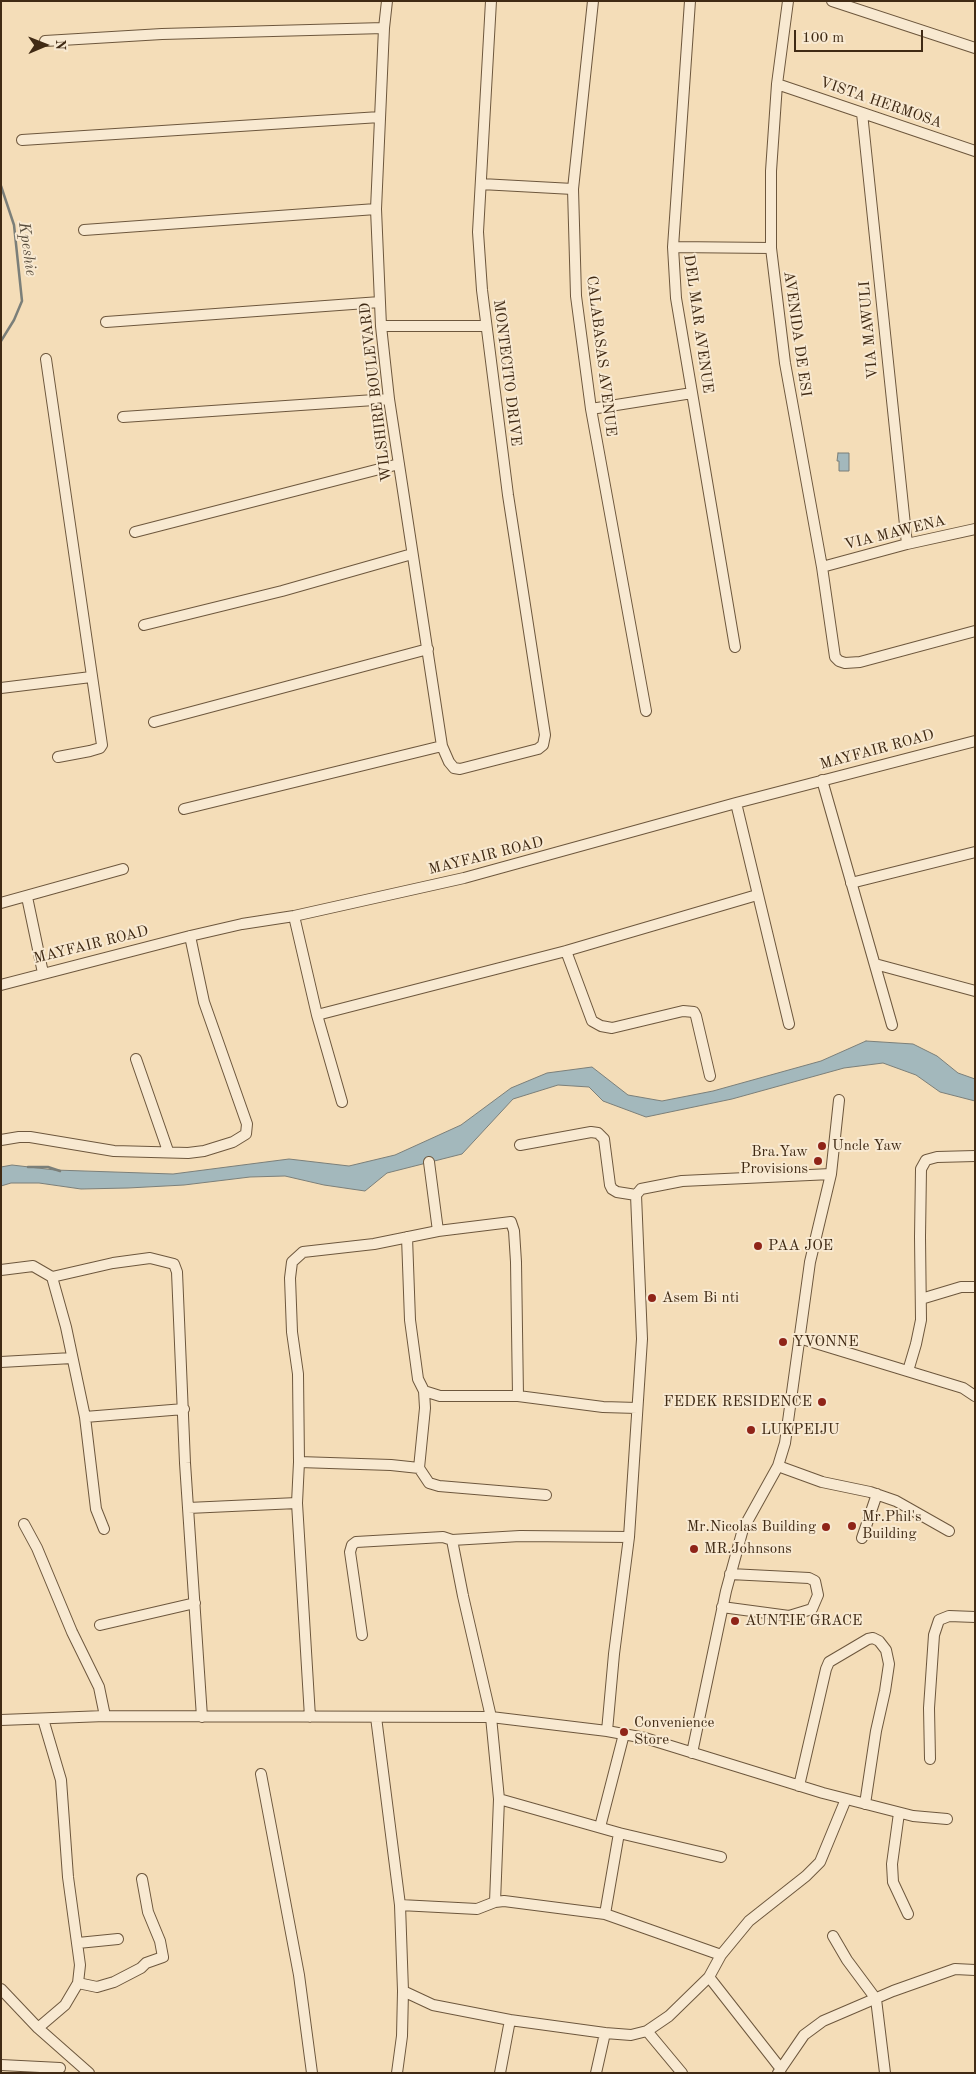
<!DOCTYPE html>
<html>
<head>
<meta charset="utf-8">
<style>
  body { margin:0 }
  #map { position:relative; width:976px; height:2074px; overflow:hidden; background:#f4ddb8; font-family:"Old Standard TT",serif }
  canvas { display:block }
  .frame { position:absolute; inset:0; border:2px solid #402a14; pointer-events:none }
  .north { position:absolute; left:20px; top:20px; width:50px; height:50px; -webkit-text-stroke:4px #f8e9d1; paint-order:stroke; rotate:89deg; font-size:14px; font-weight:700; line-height:20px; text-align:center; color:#402a14 }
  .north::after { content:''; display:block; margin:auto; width:18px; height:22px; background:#402a14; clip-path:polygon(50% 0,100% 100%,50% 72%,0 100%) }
  .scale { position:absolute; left:794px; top:30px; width:129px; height:22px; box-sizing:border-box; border:2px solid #402a14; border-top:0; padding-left:6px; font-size:15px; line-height:18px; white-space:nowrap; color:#402a14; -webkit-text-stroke:4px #f8e9d1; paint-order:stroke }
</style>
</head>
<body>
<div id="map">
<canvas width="976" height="2074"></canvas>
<div class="frame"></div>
<div class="north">N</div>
<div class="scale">100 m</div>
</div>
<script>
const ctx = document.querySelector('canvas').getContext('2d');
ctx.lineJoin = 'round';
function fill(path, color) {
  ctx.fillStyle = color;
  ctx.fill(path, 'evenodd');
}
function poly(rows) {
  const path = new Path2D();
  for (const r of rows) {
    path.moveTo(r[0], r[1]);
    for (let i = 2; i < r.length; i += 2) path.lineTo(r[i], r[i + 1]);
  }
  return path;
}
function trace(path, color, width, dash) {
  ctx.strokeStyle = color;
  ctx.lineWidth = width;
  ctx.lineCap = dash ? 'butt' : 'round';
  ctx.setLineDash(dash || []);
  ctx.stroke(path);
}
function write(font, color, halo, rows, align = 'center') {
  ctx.font = font + ' "Old Standard TT",serif';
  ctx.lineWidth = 4;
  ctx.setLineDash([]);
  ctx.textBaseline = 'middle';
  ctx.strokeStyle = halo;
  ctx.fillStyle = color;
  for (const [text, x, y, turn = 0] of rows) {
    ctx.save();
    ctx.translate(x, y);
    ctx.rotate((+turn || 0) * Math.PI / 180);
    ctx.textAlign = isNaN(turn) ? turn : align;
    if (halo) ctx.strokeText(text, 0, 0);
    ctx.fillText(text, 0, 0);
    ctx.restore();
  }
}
const water = poly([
  [838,453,849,453,849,471,839,471,839,461,837,461,838,453],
  [866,1041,913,1044,937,1056,958,1073,975,1079,975,1101,940,1092,916,1075,883,1063,844,1068,732,1099,646,1117,603,1101,589,1087,558,1085,513,1099,462,1154,387,1173,365,1191,324,1185,285,1176,250,1177,184,1185,128,1188,81,1189,39,1183,11,1183,1,1186,1,1167,12,1165,55,1170,173,1174,289,1159,349,1166,395,1155,461,1125,511,1088,547,1073,592,1067,628,1095,662,1101,713,1091,821,1061,866,1041]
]);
const stream = poly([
  [1,186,14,225,22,301,14,320,1,341],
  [28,1167,48,1167,60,1171]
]);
const minor = poly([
  [387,1,384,28,376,209,381,326,389,399,442,746,449,762,454,768,460,769,538,749,543,745,545,735,508,495,482,290,478,232,491,1],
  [593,1,573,189,576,296,591,409,646,711],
  [690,1,673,247,676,298,735,647],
  [788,1,777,84,771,171,771,248,785,363,822,567,835,657,839,661,845,663,860,662,975,631],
  [832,1,975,48],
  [45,41,162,34,384,28],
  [777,84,975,151],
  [862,113,907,544],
  [22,140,380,117],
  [481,184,573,189],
  [84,230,376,209],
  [673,247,771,248],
  [106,322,380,302],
  [381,326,486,326],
  [46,359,102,745,100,748,90,751,58,757],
  [591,409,692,393],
  [123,417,389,399],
  [135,532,399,464],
  [822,567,907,544,975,529],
  [144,625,282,591,412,554],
  [1,688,91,677],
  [154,722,428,649],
  [822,780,892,1025],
  [736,803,789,1024],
  [184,809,442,746],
  [851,883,975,852],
  [27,897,43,973],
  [1,903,123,869],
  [294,916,317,1015,342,1102],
  [566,951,592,1021,601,1026,612,1028,683,1011,694,1012,696,1016,710,1076],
  [875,964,975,991],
  [1,985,190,936,242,924,294,916,464,878,736,803,975,741],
  [317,1015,566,951,757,895],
  [136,1059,168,1151],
  [1,1140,19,1137,30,1137,114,1151,188,1153,204,1151,233,1142,246,1134,247,1124,204,1002,190,936],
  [520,1145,591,1132,598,1133,604,1139,610,1185,612,1189,617,1192,636,1195],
  [429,1162,438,1231],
  [831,1174,839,1100],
  [407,1237,410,1320,418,1379,424,1391,425,1408,419,1468,429,1483,439,1486,546,1495],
  [1,1270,33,1266,52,1277,66,1327,85,1417,96,1509,104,1529],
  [52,1277,113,1263,150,1258,174,1264,177,1272,185,1463,202,1717],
  [921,1299,961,1287,975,1287],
  [799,1338,963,1388,975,1396],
  [1,1362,72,1358],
  [908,1371,916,1344,921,1320,920,1237,921,1169,926,1160,937,1157,975,1156],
  [424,1391,440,1396,518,1396,603,1407,637,1408],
  [85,1417,184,1409],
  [299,1462,391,1465,419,1468],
  [778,1466,822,1482,870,1492,896,1501,949,1531],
  [188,1508,297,1503],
  [24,1524,37,1548,72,1632,99,1687,105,1716],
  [862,1538,877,1494],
  [452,1540,520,1536,629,1537],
  [722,1607,789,1616,812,1609,818,1595,815,1581,809,1578,730,1574],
  [100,1625,195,1603],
  [362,1635,350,1552,352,1545,356,1542,443,1537,452,1540,463,1596,491,1717,499,1799,495,1902],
  [310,1717,297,1503,299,1462,298,1374,292,1332,290,1278,292,1262,303,1252,374,1244,438,1231,511,1222,514,1231,516,1262,518,1396],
  [376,1717,400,1905,403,1991,402,2036,397,2073],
  [1,1720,105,1716,491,1717,607,1731,645,1738,823,1793,913,1816,947,1819],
  [607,1731,614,1654,629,1537,642,1339,636,1195,641,1189,682,1181,831,1174,810,1262,785,1443,778,1466,743,1529,726,1591,692,1753],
  [930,1759,929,1708,934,1635,939,1620,949,1616,975,1617],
  [261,1774,299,1975,312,2073],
  [799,1786,826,1669,829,1662,868,1639,873,1638,879,1641,886,1650,889,1664,885,1691,876,1731,865,1804],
  [499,1799,619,1833,721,1857],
  [899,1813,892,1864,893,1882,908,1914],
  [600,1827,624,1734],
  [400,1905,477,1909,495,1902,504,1901,605,1914,721,1955],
  [605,1914,619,1833],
  [833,1936,847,1960,876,1999,885,2073],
  [78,1943,118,1939],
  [709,1977,781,2069],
  [78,1983,97,1987,114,1982,141,1968,146,1963,163,1957,160,1941,148,1912,142,1879],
  [1,1989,38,2028,89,2073],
  [403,1991,433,2005,510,2020],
  [38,2028,65,2005,78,1983,80,1965,68,1877,61,1780,43,1719],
  [647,2031,669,2016,709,1977,721,1955,749,1921,806,1876,820,1862,846,1799],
  [1,2065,60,2068],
  [500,2073,510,2020,605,2033,631,2035,647,2031,682,2073],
  [596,2073,605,2033],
  [778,2073,804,2035,823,2021,893,1991,955,1969,975,1970]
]);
const markers = [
  [822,1146,5,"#8f2418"],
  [818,1161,5,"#8f2418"],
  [758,1246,5,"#8f2418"],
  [652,1298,5,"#8f2418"],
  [783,1342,5,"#8f2418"],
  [822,1402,5,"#8f2418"],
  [751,1430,5,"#8f2418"],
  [852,1526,5,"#8f2418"],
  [826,1527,5,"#8f2418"],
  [694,1549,5,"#8f2418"],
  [735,1621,5,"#8f2418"],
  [624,1732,5,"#8f2418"]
];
const streetNames = [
  ["VISTA HERMOSA",881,103,19],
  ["DEL MAR AVENUE",698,324,82],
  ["VIA MAWULI",869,330,-95],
  ["AVENIDA DE ESI",797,334,82],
  ["CALABASAS AVENUE",601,356,83],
  ["MONTECITO DRIVE",507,373,83],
  ["WILSHIRE BOULEVARD",376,392,-97],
  ["VIA MAWENA",895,533,-14],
  ["MAYFAIR ROAD",877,750,-15],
  ["MAYFAIR ROAD",486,856,-14],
  ["MAYFAIR ROAD",91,945,-14]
];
const poiNames = [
  ["Uncle Yaw",832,1146],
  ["Bra.Yaw",808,1152,"right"],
  ["Provisions",808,1169,"right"],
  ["PAA JOE",768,1246],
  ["Asem Bi nti",662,1298],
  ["YVONNE",793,1342],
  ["FEDEK RESIDENCE",812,1402,"right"],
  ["LUKPEIJU",761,1430],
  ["Mr.Phil's",862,1517],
  ["Building",862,1534],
  ["Mr.Nicolas Building",816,1527,"right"],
  ["MR.Johnsons",704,1549],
  ["AUNTIE GRACE",745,1621],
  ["Convenience",634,1723],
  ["Store",634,1740]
];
const waterNames = [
  ["Kpeshie",27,249,82]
];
fill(water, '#a3b8bc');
trace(water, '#7b7f79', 1);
trace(stream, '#7b7f79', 2.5);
trace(minor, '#6d573d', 12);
trace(minor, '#f8e9d1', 10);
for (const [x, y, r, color] of markers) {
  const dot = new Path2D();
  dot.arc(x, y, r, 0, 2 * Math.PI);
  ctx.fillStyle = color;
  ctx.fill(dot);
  trace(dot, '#f8e9d1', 2);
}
write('15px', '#402a14', '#f8e9d1', streetNames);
write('15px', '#402a14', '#f8e9d1', poiNames, 'left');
write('italic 16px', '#594e3e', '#f8e9d1', waterNames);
</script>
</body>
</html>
